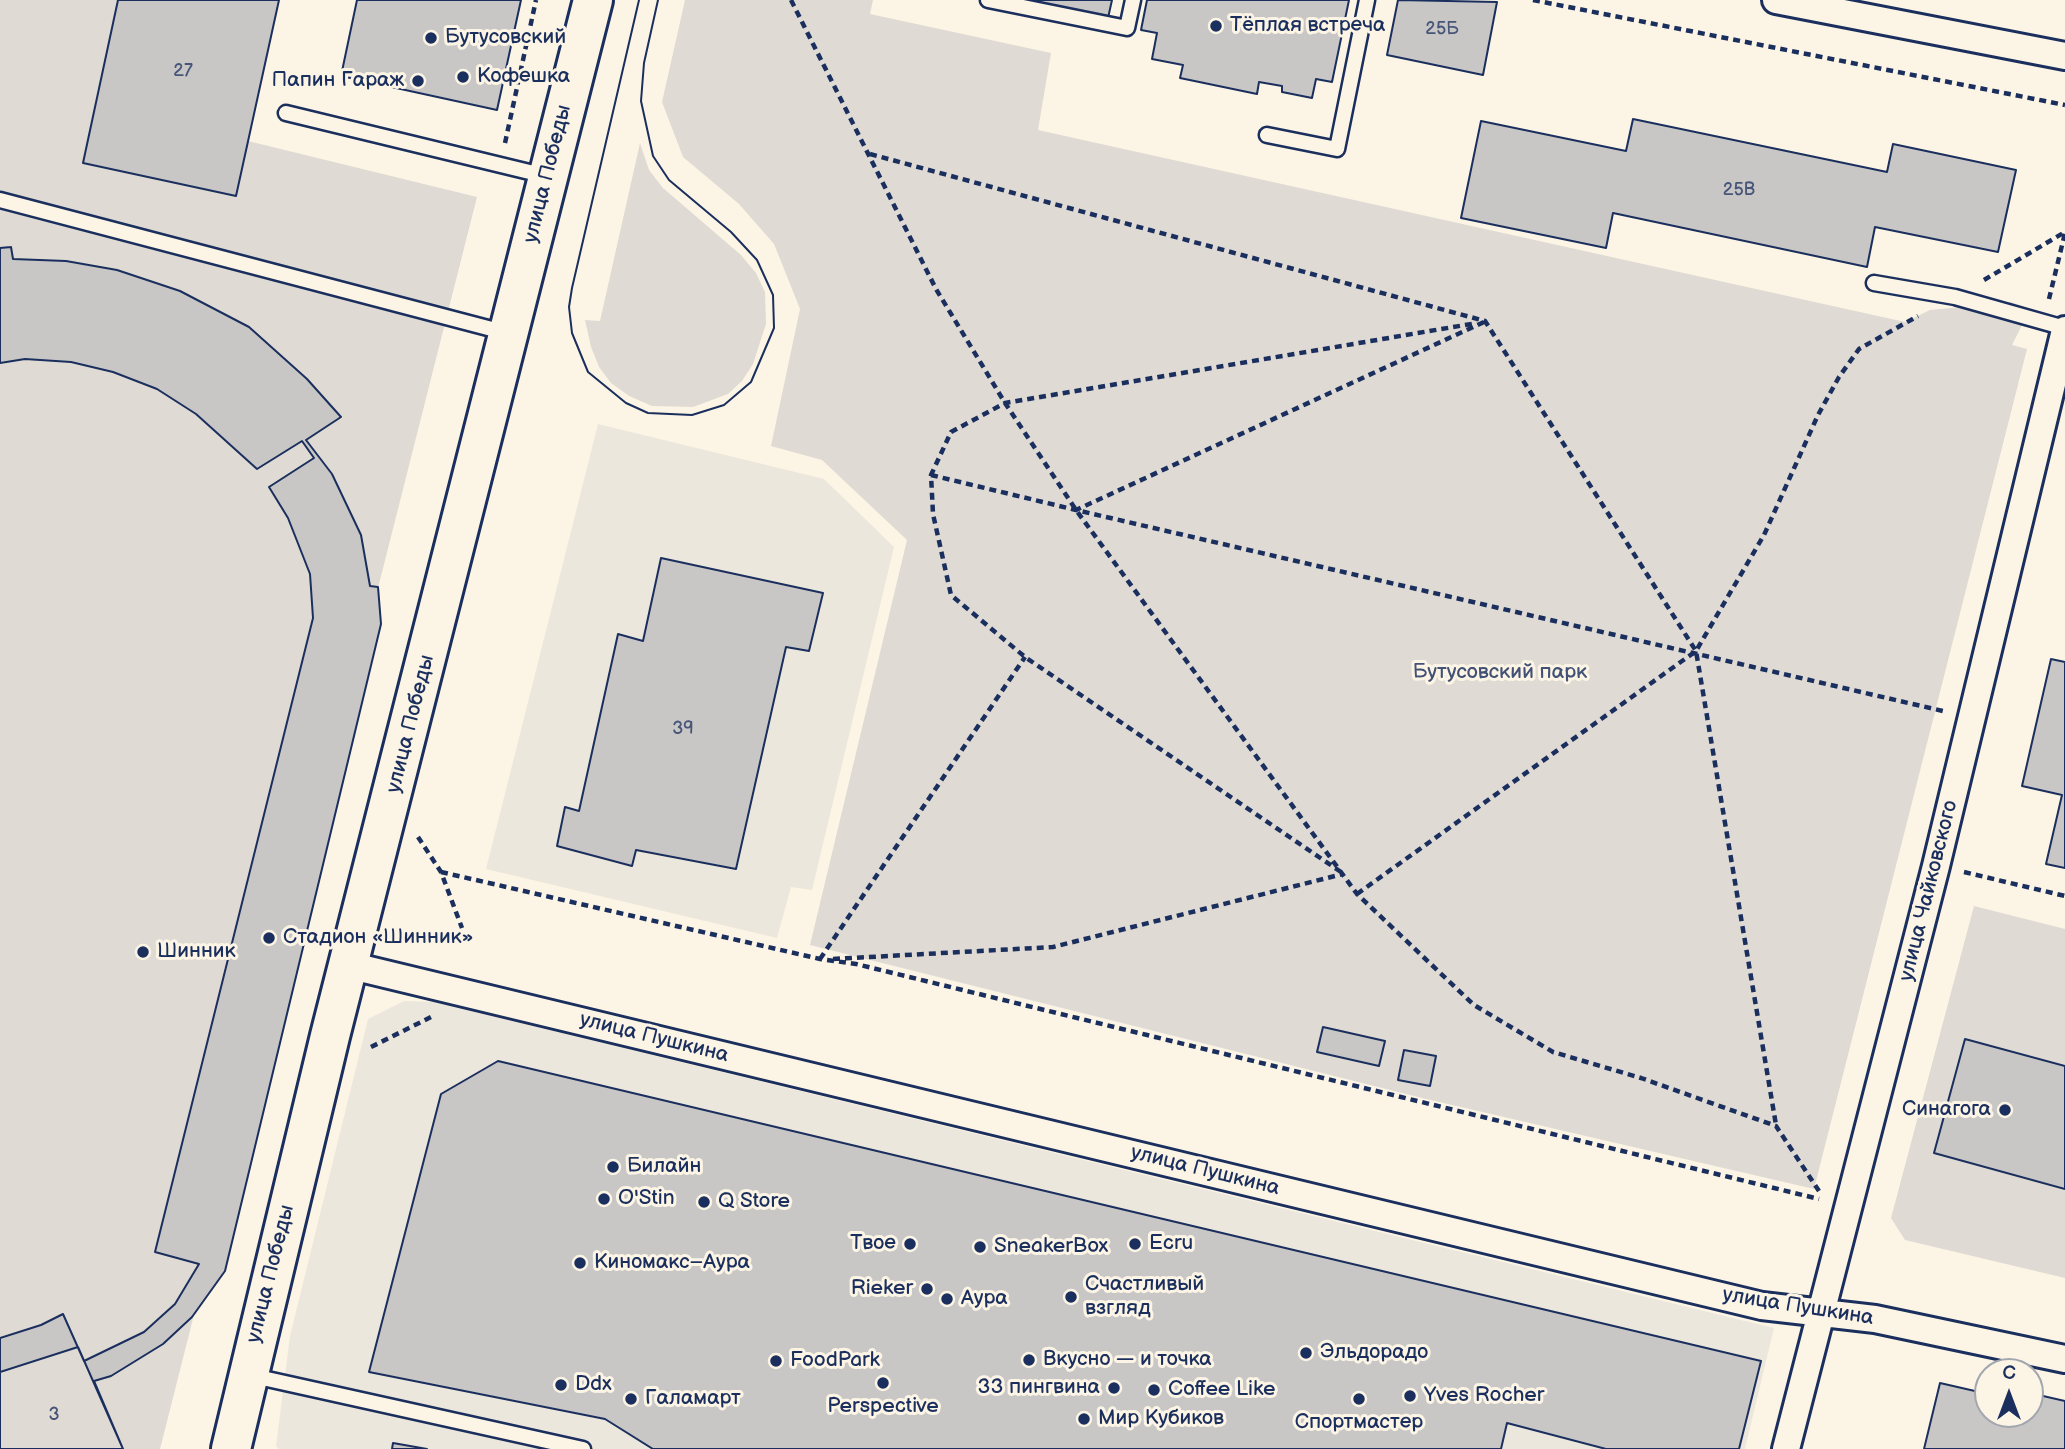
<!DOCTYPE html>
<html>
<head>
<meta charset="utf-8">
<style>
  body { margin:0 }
  #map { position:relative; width:2065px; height:1449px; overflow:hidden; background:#fcf5e5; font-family:"Balsamiq Sans",sans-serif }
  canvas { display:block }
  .north { position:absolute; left:1974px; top:1358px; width:70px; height:70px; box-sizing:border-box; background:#fcf5e5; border:2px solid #a2a6af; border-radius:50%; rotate:0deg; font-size:19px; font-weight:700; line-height:28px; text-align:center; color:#1b2f5e }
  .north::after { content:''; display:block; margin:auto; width:24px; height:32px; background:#1b2f5e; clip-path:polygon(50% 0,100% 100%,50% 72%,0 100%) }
</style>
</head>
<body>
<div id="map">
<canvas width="2065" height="1449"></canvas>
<div class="north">С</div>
</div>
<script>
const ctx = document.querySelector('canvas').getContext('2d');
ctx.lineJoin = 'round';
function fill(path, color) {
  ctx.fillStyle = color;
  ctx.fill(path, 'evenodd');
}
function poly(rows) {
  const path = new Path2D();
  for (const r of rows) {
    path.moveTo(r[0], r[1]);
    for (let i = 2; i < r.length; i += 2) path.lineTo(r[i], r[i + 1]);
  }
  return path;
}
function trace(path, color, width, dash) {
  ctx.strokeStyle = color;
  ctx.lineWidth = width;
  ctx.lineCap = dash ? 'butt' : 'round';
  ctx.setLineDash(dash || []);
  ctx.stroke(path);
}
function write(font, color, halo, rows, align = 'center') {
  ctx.font = font + ' "Balsamiq Sans",sans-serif';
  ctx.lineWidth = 6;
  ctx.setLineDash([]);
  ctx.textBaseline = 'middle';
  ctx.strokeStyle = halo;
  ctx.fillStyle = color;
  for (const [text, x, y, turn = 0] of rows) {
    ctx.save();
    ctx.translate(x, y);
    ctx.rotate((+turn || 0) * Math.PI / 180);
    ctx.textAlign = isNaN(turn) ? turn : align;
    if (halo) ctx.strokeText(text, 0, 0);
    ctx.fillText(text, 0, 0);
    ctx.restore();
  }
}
const built = poly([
  [598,424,824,479,894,547,812,890,791,887,777,938,486,869],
  [404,1001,434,1002,1774,1328,1745,1449,279,1449,276,1446,290,1336,368,1019]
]);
const green = poly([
  [0,0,279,0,248,141,477,197,160,1449,0,1449],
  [685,0,873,0,870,14,1051,53,1038,130,1905,322,1930,310,2011,302,2030,309,2012,345,2027,349,1814,1189,1422,1098,810,945,907,540,822,460,771,446,800,309,774,244,739,204,683,157,662,102],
  [640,143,649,170,663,188,741,255,756,273,765,292,766,324,753,364,742,381,728,394,693,407,652,406,629,396,611,383,599,367,591,347,585,320,600,321],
  [1974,906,2065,929,2065,1066,1965,1039,1934,1153,2065,1189,2065,1278,1905,1240,1891,1218]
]);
const building = poly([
  [118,0,279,0,236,196,83,163,118,0],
  [357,0,521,0,497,110,341,76,357,0],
  [1023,0,1112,0,1108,18,1023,0],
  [1147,0,1349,0,1332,82,1316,79,1312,98,1282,92,1282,86,1259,82,1257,94,1180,78,1183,65,1152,59,1157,33,1141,30,1147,0],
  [1398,0,1497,2,1483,75,1387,55,1398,0],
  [1633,119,1887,172,1893,144,2016,170,1998,252,1875,227,1867,267,1613,213,1606,248,1461,218,1481,121,1626,151,1633,119],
  [11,247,13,259,66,261,117,270,180,291,249,327,307,379,341,417,306,440,332,474,361,535,370,586,378,587,381,624,225,1271,192,1317,163,1344,111,1376,94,1381,123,1449,0,1449,0,1338,41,1325,63,1314,84,1361,144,1332,175,1304,199,1264,155,1252,313,618,310,574,288,518,269,487,314,458,302,441,257,469,196,414,157,389,113,372,71,362,25,359,0,363,0,248,11,247],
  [661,558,823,593,809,651,786,647,736,869,636,850,632,866,557,846,565,807,579,811,618,634,643,641,661,558],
  [2051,659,2065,662,2065,868,2046,864,2062,795,2022,786,2051,659],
  [1323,1027,1385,1041,1379,1066,1317,1052,1323,1027],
  [1965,1039,2065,1066,2065,1189,1934,1153,1965,1039],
  [1404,1050,1436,1056,1430,1086,1398,1080,1404,1050],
  [498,1061,1761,1361,1739,1449,1606,1449,1507,1423,1501,1449,653,1449,605,1419,369,1372,441,1094,498,1061],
  [78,1347,123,1449,0,1449,0,1372,78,1347],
  [1940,1383,1988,1394,1988,1414,2030,1414,2030,1393,2065,1401,2065,1449,1924,1449,1940,1383],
  [393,1443,427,1449,392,1449,393,1443]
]);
const path = poly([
  [791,0,936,289,1005,403,1076,510,1357,894,1474,1005,1553,1052,1641,1078,1776,1126,1821,1194],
  [1533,0,2065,105],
  [505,143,536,0],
  [870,154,1485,321,1696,651,1776,1125],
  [1984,280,2065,232],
  [2049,299,2065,233],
  [1484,322,1076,510,1943,711],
  [931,475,1076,510],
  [418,837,441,872,462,928],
  [441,872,820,959,856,964,1819,1199],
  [1341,872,1025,657,951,595,933,514,931,475,951,432,1005,403,1477,323],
  [1964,872,2065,896],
  [1357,894,1696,651,1764,535,1818,415,1839,377,1859,349,1918,316],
  [820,959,1025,657],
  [833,959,1053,947,1343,874],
  [371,1047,433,1016]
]);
const service = poly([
  [988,0,1127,28,1133,0],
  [286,113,546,176],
  [1267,135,1337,149,1367,0],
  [0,200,507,333],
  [1874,283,1955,297,2065,328],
  [249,1375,583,1449]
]);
const minor = poly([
  [1776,0,2065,56],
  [348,965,1762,1306,1875,1319,2065,1359],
  [1786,1449,1936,866,2065,330]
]);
const secondary = poly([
  [231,1449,330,1036,593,0]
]);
const tram = poly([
  [639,0,572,288,569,307,572,333,588,372,626,403,648,413,692,415,724,405,751,382,774,328,773,295,757,260,731,232,669,180,653,156,641,101,644,63,658,0]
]);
const markers = [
  [1216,26,7,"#1b2f5e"],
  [431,38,7,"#1b2f5e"],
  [463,77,7,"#1b2f5e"],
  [418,81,7,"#1b2f5e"],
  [269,938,7,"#1b2f5e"],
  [143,952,7,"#1b2f5e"],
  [2005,1110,7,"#1b2f5e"],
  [613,1167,7,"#1b2f5e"],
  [604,1199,7,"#1b2f5e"],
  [704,1202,7,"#1b2f5e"],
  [910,1244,7,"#1b2f5e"],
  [1135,1244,7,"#1b2f5e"],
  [980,1247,7,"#1b2f5e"],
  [580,1263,7,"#1b2f5e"],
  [927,1289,7,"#1b2f5e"],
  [1071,1297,7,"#1b2f5e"],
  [947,1299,7,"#1b2f5e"],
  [1306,1353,7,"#1b2f5e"],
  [1029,1360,7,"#1b2f5e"],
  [776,1361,7,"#1b2f5e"],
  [883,1383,7,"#1b2f5e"],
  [561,1385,7,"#1b2f5e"],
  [1114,1388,7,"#1b2f5e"],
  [1154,1390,7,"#1b2f5e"],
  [1410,1396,7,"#1b2f5e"],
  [631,1399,7,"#1b2f5e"],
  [1359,1399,7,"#1b2f5e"],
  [1084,1419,7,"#1b2f5e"]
];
const numberNames = [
  ["25Б",1442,29],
  ["27",183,71],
  ["25В",1739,190],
  ["39",683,729],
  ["3",54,1415]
];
const poiNames = [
  ["Тёплая встреча",1230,26],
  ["Бутусовский",445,38],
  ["Кофешка",477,77],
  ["Папин Гараж",404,81,"right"],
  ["Стадион «Шинник»",283,938],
  ["Шинник",157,952],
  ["Синагога",1991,1110,"right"],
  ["Билайн",627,1167],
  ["O'Stin",618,1199],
  ["Q Store",718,1202],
  ["Твое",896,1244,"right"],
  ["Ecru",1149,1244],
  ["SneakerBox",994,1247],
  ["Киномакс–Аура",594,1263],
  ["Счастливый",1085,1285],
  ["взгляд",1085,1309],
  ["Rieker",913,1289,"right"],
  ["Аура",961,1299],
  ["Эльдорадо",1320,1353],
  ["Вкусно — и точка",1043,1360],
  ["FoodPark",790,1361],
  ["Ddx",575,1385],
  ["33 пингвина",1100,1388,"right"],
  ["Coffee Like",1168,1390],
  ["Yves Rocher",1424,1396],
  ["Галамарт",645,1399],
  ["Perspective",883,1407,"center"],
  ["Мир Кубиков",1098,1419],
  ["Спортмастер",1359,1423,"center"]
];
const streetNames = [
  ["улица Победы",548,174,-76],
  ["улица Победы",411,724,-76],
  ["улица Чайковского",1929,891,-76],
  ["улица Пушкина",654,1038,14],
  ["улица Пушкина",1205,1171,14],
  ["улица Победы",271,1274,-76],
  ["улица Пушкина",1798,1307,9]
];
const parkNames = [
  ["Бутусовский парк",1500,673]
];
fill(built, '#ece7dc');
fill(green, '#dfdbd4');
fill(building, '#c8c7c6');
trace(building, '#1b2f5e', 2);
trace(service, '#1b2f5e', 19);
trace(minor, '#1b2f5e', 32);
trace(secondary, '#1b2f5e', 44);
trace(path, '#1b2f5e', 4.5, [7, 5]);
trace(service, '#fcf5e5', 14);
trace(minor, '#fcf5e5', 26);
trace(secondary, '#fcf5e5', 38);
trace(tram, '#1b2f5e', 2);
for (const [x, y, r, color] of markers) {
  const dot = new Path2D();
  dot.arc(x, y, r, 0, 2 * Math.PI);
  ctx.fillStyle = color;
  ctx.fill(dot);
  trace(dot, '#fcf5e5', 2.5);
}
write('18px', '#465578', null, numberNames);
write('21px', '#1b2f5e', '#fcf5e5', poiNames, 'left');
write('21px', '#1b2f5e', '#fcf5e5', streetNames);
write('21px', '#425176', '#fcf5e5', parkNames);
</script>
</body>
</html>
